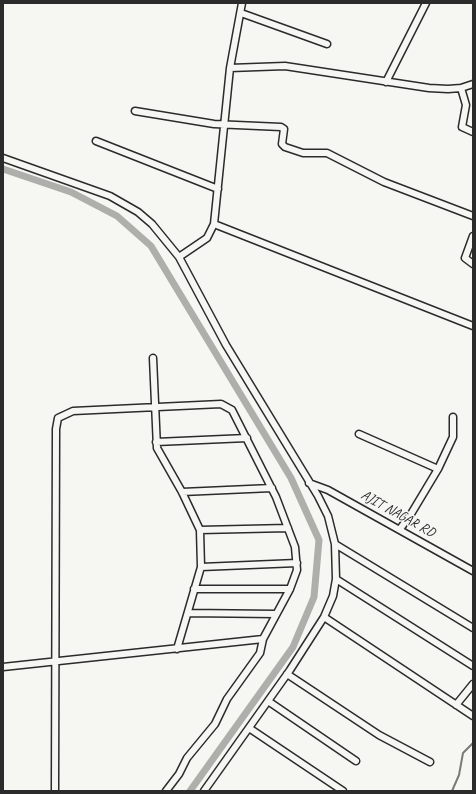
<!DOCTYPE html>
<html>
<head>
<meta charset="utf-8">
<style>
  body { margin:0 }
  #map { position:relative; width:476px; height:794px; overflow:hidden; background:#f6f6f2; font-family:Caveat,sans-serif }
  canvas { display:block }
  .frame { position:absolute; inset:0; border:4px solid #2b2b2b; pointer-events:none }
</style>
</head>
<body>
<div id="map">
<canvas width="476" height="794"></canvas>
<div class="frame"></div>
</div>
<script>
const ctx = document.querySelector('canvas').getContext('2d');
ctx.lineJoin = 'round';
function poly(rows) {
  const path = new Path2D();
  for (const r of rows) {
    path.moveTo(r[0], r[1]);
    for (let i = 2; i < r.length; i += 2) path.lineTo(r[i], r[i + 1]);
  }
  return path;
}
function trace(path, color, width, dash) {
  ctx.strokeStyle = color;
  ctx.lineWidth = width;
  ctx.lineCap = dash ? 'butt' : 'round';
  ctx.setLineDash(dash || []);
  ctx.stroke(path);
}
function write(font, color, halo, rows, align = 'center') {
  ctx.font = font + ' Caveat,sans-serif';
  ctx.lineWidth = 3;
  ctx.setLineDash([]);
  ctx.textBaseline = 'middle';
  ctx.strokeStyle = halo;
  ctx.fillStyle = color;
  for (const [text, x, y, turn = 0] of rows) {
    ctx.save();
    ctx.translate(x, y);
    ctx.rotate((+turn || 0) * Math.PI / 180);
    ctx.textAlign = isNaN(turn) ? turn : align;
    if (halo) ctx.strokeText(text, 0, 0);
    ctx.fillText(text, 0, 0);
    ctx.restore();
  }
}
const stream = poly([
  [452,791,459,775,463,753,473,743]
]);
const canal = poly([
  [3,169,71,192,117,216,151,246,291,478,319,540,314,597,293,647,190,791]
]);
const minor = poly([
  [241,13,327,44],
  [230,68,285,66,429,88,448,89,461,88,473,84],
  [386,82,426,3],
  [461,88,466,105,462,127,473,132],
  [135,111,214,124,281,127,284,129,282,144,285,147,303,153,327,153,384,182,473,216],
  [96,141,218,189],
  [3,158,110,196,138,212,152,224,179,257,226,345,318,496,328,516,335,544,336,579,333,596,324,617,290,670,204,791],
  [214,224,473,326],
  [473,236,465,258,473,264],
  [179,257,207,238,214,224,230,68,242,3],
  [153,358,157,448,182,492,200,530,201,567,177,649],
  [359,434,438,469,411,514,400,529],
  [156,442,247,438],
  [438,469,453,437,453,417],
  [309,483,328,490,473,571],
  [182,492,272,488],
  [200,530,288,528],
  [335,544,473,628],
  [201,567,297,563],
  [336,579,473,666],
  [194,589,290,589],
  [188,613,276,614],
  [324,617,473,716],
  [3,667,263,639],
  [287,674,379,735,430,762],
  [268,701,356,761],
  [456,705,473,684],
  [249,728,343,791],
  [55,791,56,429,58,418,73,411,221,404,232,410,276,497,295,547,297,570,290,589,263,639,260,653,227,699,215,724,187,758,179,774,166,791]
]);
const streetNames = [
  ["AJIT NAGAR RD",398,514,29]
];
trace(stream, '#7a7a78', 2);
trace(canal, '#aeaeab', 7);
trace(minor, '#2b2b2b', 9);
trace(minor, '#f6f6f2', 6);
write('14px', '#2b2b2b', '#f6f6f2', streetNames);
</script>
</body>
</html>
